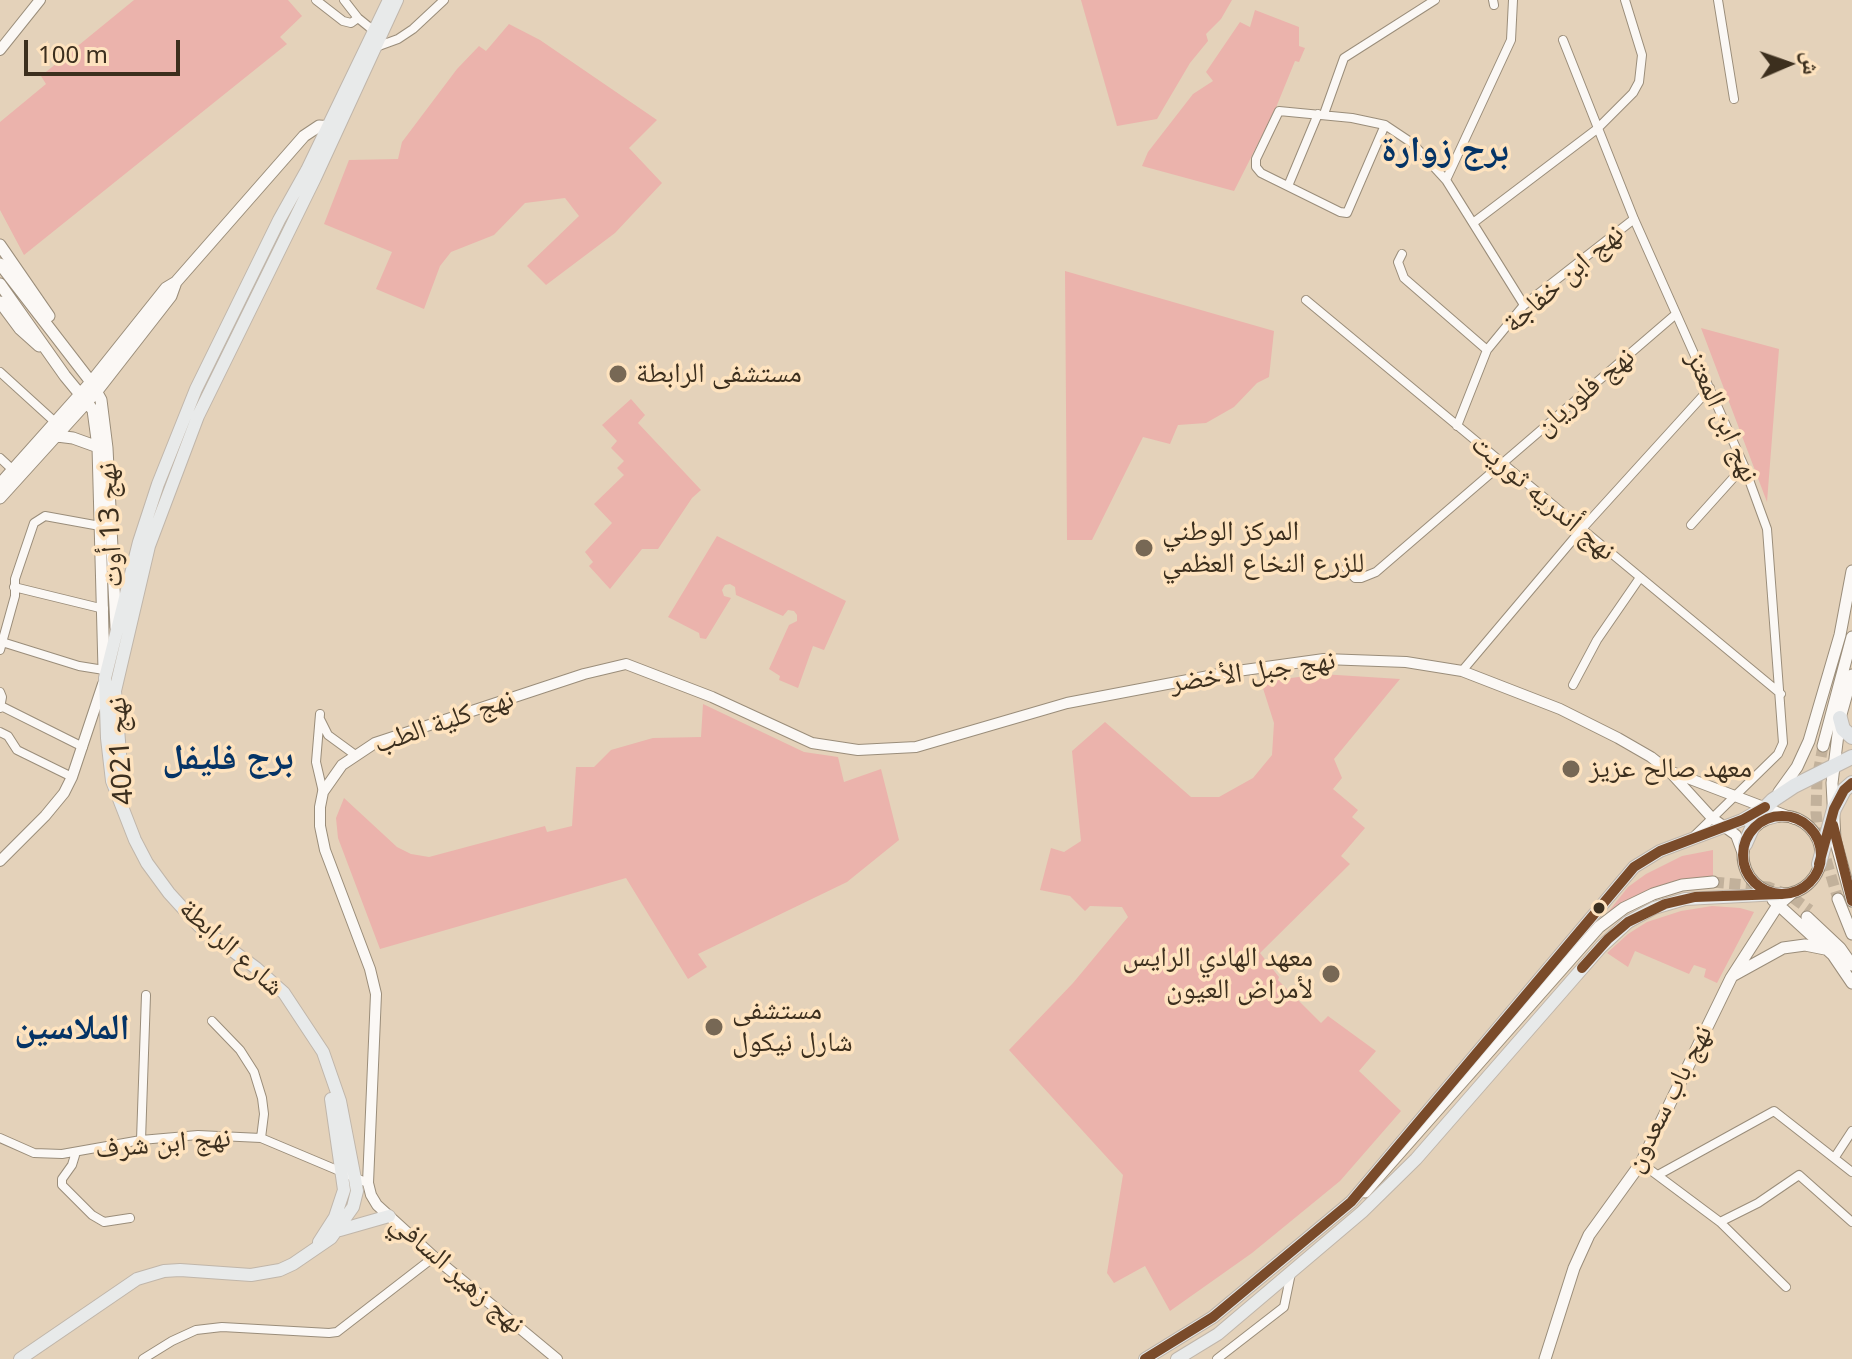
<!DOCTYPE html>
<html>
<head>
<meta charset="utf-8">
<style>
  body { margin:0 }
  #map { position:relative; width:1852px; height:1359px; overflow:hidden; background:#e4d2ba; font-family:"Noto Sans","Noto Naskh Arabic",sans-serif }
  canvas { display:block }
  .north { position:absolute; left:1748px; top:24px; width:80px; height:80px; -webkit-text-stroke:6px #fee3bf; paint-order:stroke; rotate:88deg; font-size:22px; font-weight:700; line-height:32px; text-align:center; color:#3c2f1e }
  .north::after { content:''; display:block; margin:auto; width:28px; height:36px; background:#3c2f1e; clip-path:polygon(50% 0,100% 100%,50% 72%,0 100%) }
  .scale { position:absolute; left:24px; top:40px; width:156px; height:36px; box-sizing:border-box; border:4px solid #3c2f1e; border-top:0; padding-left:10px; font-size:24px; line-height:28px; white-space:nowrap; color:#3c2f1e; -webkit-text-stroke:6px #fee3bf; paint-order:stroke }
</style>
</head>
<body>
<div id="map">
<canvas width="1852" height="1359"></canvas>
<div class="north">ش</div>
<div class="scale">100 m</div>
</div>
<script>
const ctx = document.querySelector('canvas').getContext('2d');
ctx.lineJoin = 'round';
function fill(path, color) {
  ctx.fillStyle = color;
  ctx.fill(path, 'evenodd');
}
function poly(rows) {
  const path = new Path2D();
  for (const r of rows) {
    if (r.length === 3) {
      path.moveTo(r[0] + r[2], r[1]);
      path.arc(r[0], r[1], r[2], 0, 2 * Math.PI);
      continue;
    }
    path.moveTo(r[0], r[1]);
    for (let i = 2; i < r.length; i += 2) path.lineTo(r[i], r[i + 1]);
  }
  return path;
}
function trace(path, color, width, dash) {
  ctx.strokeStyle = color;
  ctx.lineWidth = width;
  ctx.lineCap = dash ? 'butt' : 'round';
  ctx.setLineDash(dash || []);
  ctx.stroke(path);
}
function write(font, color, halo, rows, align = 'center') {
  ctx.font = font + ' "Noto Sans","Noto Naskh Arabic",sans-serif';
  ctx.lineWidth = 7;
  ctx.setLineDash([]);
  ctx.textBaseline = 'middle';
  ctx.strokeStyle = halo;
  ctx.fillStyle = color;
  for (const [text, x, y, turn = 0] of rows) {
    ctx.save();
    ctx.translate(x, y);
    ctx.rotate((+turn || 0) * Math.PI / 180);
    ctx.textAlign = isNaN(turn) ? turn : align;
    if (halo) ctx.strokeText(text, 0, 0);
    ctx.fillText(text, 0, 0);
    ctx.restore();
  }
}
const green = poly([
  [134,0,288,0,302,16,280,37,287,44,24,255,0,210,0,122,46,84,41,76],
  [1081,0,1232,0,1221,19,1206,34,1208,41,1190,63,1157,119,1117,126],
  [1255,10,1299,27,1299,46,1305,48,1299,62,1295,61,1275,110,1234,191,1142,166,1148,152,1193,94,1213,81,1206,72,1240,22,1250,27],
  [509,24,540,40,657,120,629,148,662,183,615,233,546,285,527,266,579,216,565,198,525,203,494,235,451,252,440,266,424,309,376,289,392,252,324,224,349,160,398,159,402,142,457,69,479,46,486,51],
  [1065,271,1274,331,1269,377,1257,383,1234,407,1206,423,1178,425,1170,444,1143,437,1092,540,1067,540],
  [1701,328,1779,349,1767,502],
  [631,399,645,415,638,423,701,490,692,498,658,549,642,549,610,589,589,566,593,562,585,552,612,523,594,504,624,475,617,468,624,461,611,448,617,441,602,425],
  [717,536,846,601,824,650,813,646,798,688,779,680,780,676,769,669,789,625,797,621,797,615,794,611,788,610,783,616,736,595,735,587,730,584,725,585,722,590,724,596,731,598,706,639,700,638,699,633,668,617],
  [1321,674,1400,679,1334,759,1342,778,1333,789,1358,810,1352,817,1365,828,1341,856,1350,864,1260,953,1279,977,1278,980,1321,1023,1328,1016,1376,1051,1359,1071,1401,1111,1340,1181,1252,1253,1170,1311,1145,1266,1114,1283,1107,1273,1123,1175,1009,1050,1073,983,1128,917,1122,907,1090,906,1085,911,1070,896,1040,890,1051,848,1064,852,1081,841,1072,751,1105,722,1191,797,1219,797,1253,778,1272,755,1274,723,1261,682],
  [703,704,804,752,838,757,844,782,881,769,899,840,847,882,698,954,707,967,688,979,626,878,380,949,338,838,336,818,344,798,397,847,411,854,429,857,545,826,547,832,572,826,576,767,594,767,611,750,653,738,701,737],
  [1713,850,1713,878,1605,916,1628,887,1646,874,1682,856],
  [1712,906,1740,908,1754,912,1717,983,1704,977,1706,969,1694,965,1689,974,1635,951,1628,967,1607,953,1628,934,1647,922,1681,911]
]);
const secondaryTunnel = poly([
  [1823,746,1817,779,1816,813,1819,836,1838,899],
  [1713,882,1768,887,1789,895,1810,910]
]);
const minor = poly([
  [316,0,343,21,351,23,358,18],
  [344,0,358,18,374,31],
  [1493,0,1494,5],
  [1718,0,1734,99],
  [1563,40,1634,219,1744,466,1767,529,1783,743,1778,754,1695,835],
  [376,47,398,39,413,29,444,0],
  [1324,114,1344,58,1435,0],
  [1385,125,1347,213,1340,212,1261,173,1256,167,1256,159,1279,111,1352,118,1385,125,1412,143,1446,180,1524,305],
  [1446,180,1511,40,1513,0],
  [1288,186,1318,114],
  [1473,223,1597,129,1633,93,1639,82,1642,55,1625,0],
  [1402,254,1398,262,1404,278,1487,350],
  [1306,300,1781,694],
  [0,372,55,422],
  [1457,426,1487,350,1524,305,1634,219],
  [0,458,14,471],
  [1691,525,1744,466],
  [1346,568,1355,578,1361,578,1376,572,1676,314],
  [14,587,104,609],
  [2,642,79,666,104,670],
  [0,650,15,596,15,579,34,523,45,516,100,526],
  [1462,671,1581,530,1710,388],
  [1573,685,1597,640,1639,579],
  [0,692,2,697,0,708],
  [1,706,83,747],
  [320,714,316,762,323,792],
  [320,719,328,735,354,754],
  [0,732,8,736,17,750,72,777],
  [212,1021,240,1050,254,1072,262,1098,264,1114,261,1138],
  [0,1138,34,1153,62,1154,141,1140,198,1135,261,1138,368,1183],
  [141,1140,146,995],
  [76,1152,72,1165,62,1179,62,1185,92,1215,104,1222,130,1218],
  [1835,1157,1852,1131],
  [1641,1163,1720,1222,1786,1287],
  [1658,1175,1774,1111,1852,1172],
  [1720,1222,1758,1203,1799,1175,1852,1222],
  [143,1359,172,1341,196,1330,222,1327,329,1333,337,1332,434,1257],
  [1217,1359,1284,1307,1291,1273]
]);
const tertiary = poly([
  [0,50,40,0],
  [1672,772,1795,819],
  [0,861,45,816,64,793,72,777,103,684],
  [557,1359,434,1257,377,1205,371,1195,368,1183,376,994,370,969,325,850,320,826,320,807,323,792,342,765,375,743,584,674,626,664,712,697,812,743,858,750,916,747,1067,703,1230,672,1324,659,1406,662,1462,671,1560,709,1618,738,1651,757,1670,772,1712,818,1736,835,1743,854]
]);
const secondary = poly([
  [0,245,49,316],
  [0,264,91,382,101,400,107,448,116,627],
  [0,284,65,376,93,410,98,447,104,669],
  [0,302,20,329,39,346],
  [57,436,73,438,98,447],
  [0,484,91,382,166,288,176,282],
  [0,498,97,391,171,296,176,282,304,136,319,126,334,127],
  [1852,675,1840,718,1832,783,1835,839,1852,901],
  [1823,746,1852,637],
  [1779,792,1797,767,1809,741,1840,635,1852,571],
  [1782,855,39],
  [1838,899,1852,934],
  [1773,900,1833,955,1852,983],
  [1807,917,1840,948,1852,965],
  [1734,975,1783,948,1805,945,1825,949],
  [1365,1192,1599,927,1624,908,1653,894,1682,885,1713,882],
  [1545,1359,1574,1268,1589,1235,1641,1163,1731,978,1778,905,1792,893]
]);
const primary = poly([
  [124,804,115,691,149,546,198,416,315,178,397,0],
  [1750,822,1774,817],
  [340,1230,389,1216],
  [319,1242,335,1217,344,1190,331,1099],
  [20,1359,137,1279,164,1271,180,1270,251,1275,280,1270,293,1264,331,1238,353,1207,357,1191,355,1179,340,1101,323,1052,284,993,256,968,199,926,169,893,147,863,135,840,112,781,107,738,105,678,139,542,158,484,196,389,279,220,307,170,389,0],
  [1145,1359,1213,1317,1351,1202,1634,867,1660,851,1742,820,1763,808],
  [1177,1359,1218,1334,1362,1212,1416,1159,1601,947,1628,922,1654,908,1685,899,1780,894]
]);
const trunk = poly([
  [1840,718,1843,729,1852,737],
  [1745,844,1758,815,1773,800,1794,786,1852,757],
  [1819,864,1834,809,1844,790,1852,783]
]);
const bus1 = poly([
  [1782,855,39],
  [1833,825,1852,901],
  [1819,864,1834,809,1844,790,1852,783],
  [1582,968,1608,939,1628,922,1665,904,1695,897,1780,894],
  [1145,1359,1213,1317,1351,1202,1634,867,1660,851,1742,820,1765,807]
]);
const markers = [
  [618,374,10,"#776855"],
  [1144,548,10,"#776855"],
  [1571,769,10,"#776855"],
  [1599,908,7,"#3c2f1e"],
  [1331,974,10,"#776855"],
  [714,1027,10,"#776855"]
];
const streetNames = [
  ["نهج ابن خفاجة",1564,279,-41],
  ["نهج فلوريان",1585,392,-40],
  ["نهج ابن المعتز",1722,417,66],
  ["نهج أندريه ثوريت",1543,498,40],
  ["نهج 13 أوت",111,525,-93],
  ["نهج جبل الأخضر",1253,672,-8],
  ["نهج كلية الطب",444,722,-19],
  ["نهج 4021",121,751,-94],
  ["شارع الرابطة",231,948,42],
  ["نهج باب سعدون",1669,1099,-63],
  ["نهج ابن شرف",163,1144,-5],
  ["نهج زهير السافي",457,1274,41]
];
const poiNames = [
  ["مستشفى الرابطة",636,374],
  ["المركز الوطني",1162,532],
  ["للزرع النخاع العظمي",1162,564],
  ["معهد صالح عزيز",1589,769],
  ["معهد الهادي الرايس",1313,958,"right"],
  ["لأمراض العيون",1313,990,"right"],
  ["مستشفى",732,1011],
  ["شارل نيكول",732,1043]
];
const districtNames = [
  ["برج زوارة",1445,151],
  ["برج فليفل",228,759],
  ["الملاسين",72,1029]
];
fill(green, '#ebb3ac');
trace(secondaryTunnel, '#c2b19b', 11, [11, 5.5]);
trace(minor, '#9a8d7a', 10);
trace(tertiary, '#9a8d7a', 12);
trace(secondary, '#9a8d7a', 13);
trace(primary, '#c0b6aa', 14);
trace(trunk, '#c0b6aa', 16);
trace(minor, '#fbf8f5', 8);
trace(tertiary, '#fbf8f5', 10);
trace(secondary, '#fbf8f5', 11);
trace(primary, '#e8eaea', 12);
trace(trunk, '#e2e5e7', 14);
trace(bus1, '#7a4b2a', 10);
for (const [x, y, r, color] of markers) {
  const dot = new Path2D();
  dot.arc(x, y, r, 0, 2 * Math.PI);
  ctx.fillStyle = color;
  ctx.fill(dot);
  trace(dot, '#fee3bf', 3);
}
write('28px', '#3c2f1e', '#fee3bf', streetNames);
write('28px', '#3c2f1e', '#fee3bf', poiNames, 'left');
write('bold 36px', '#053466', '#fee3bf', districtNames);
</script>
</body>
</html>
